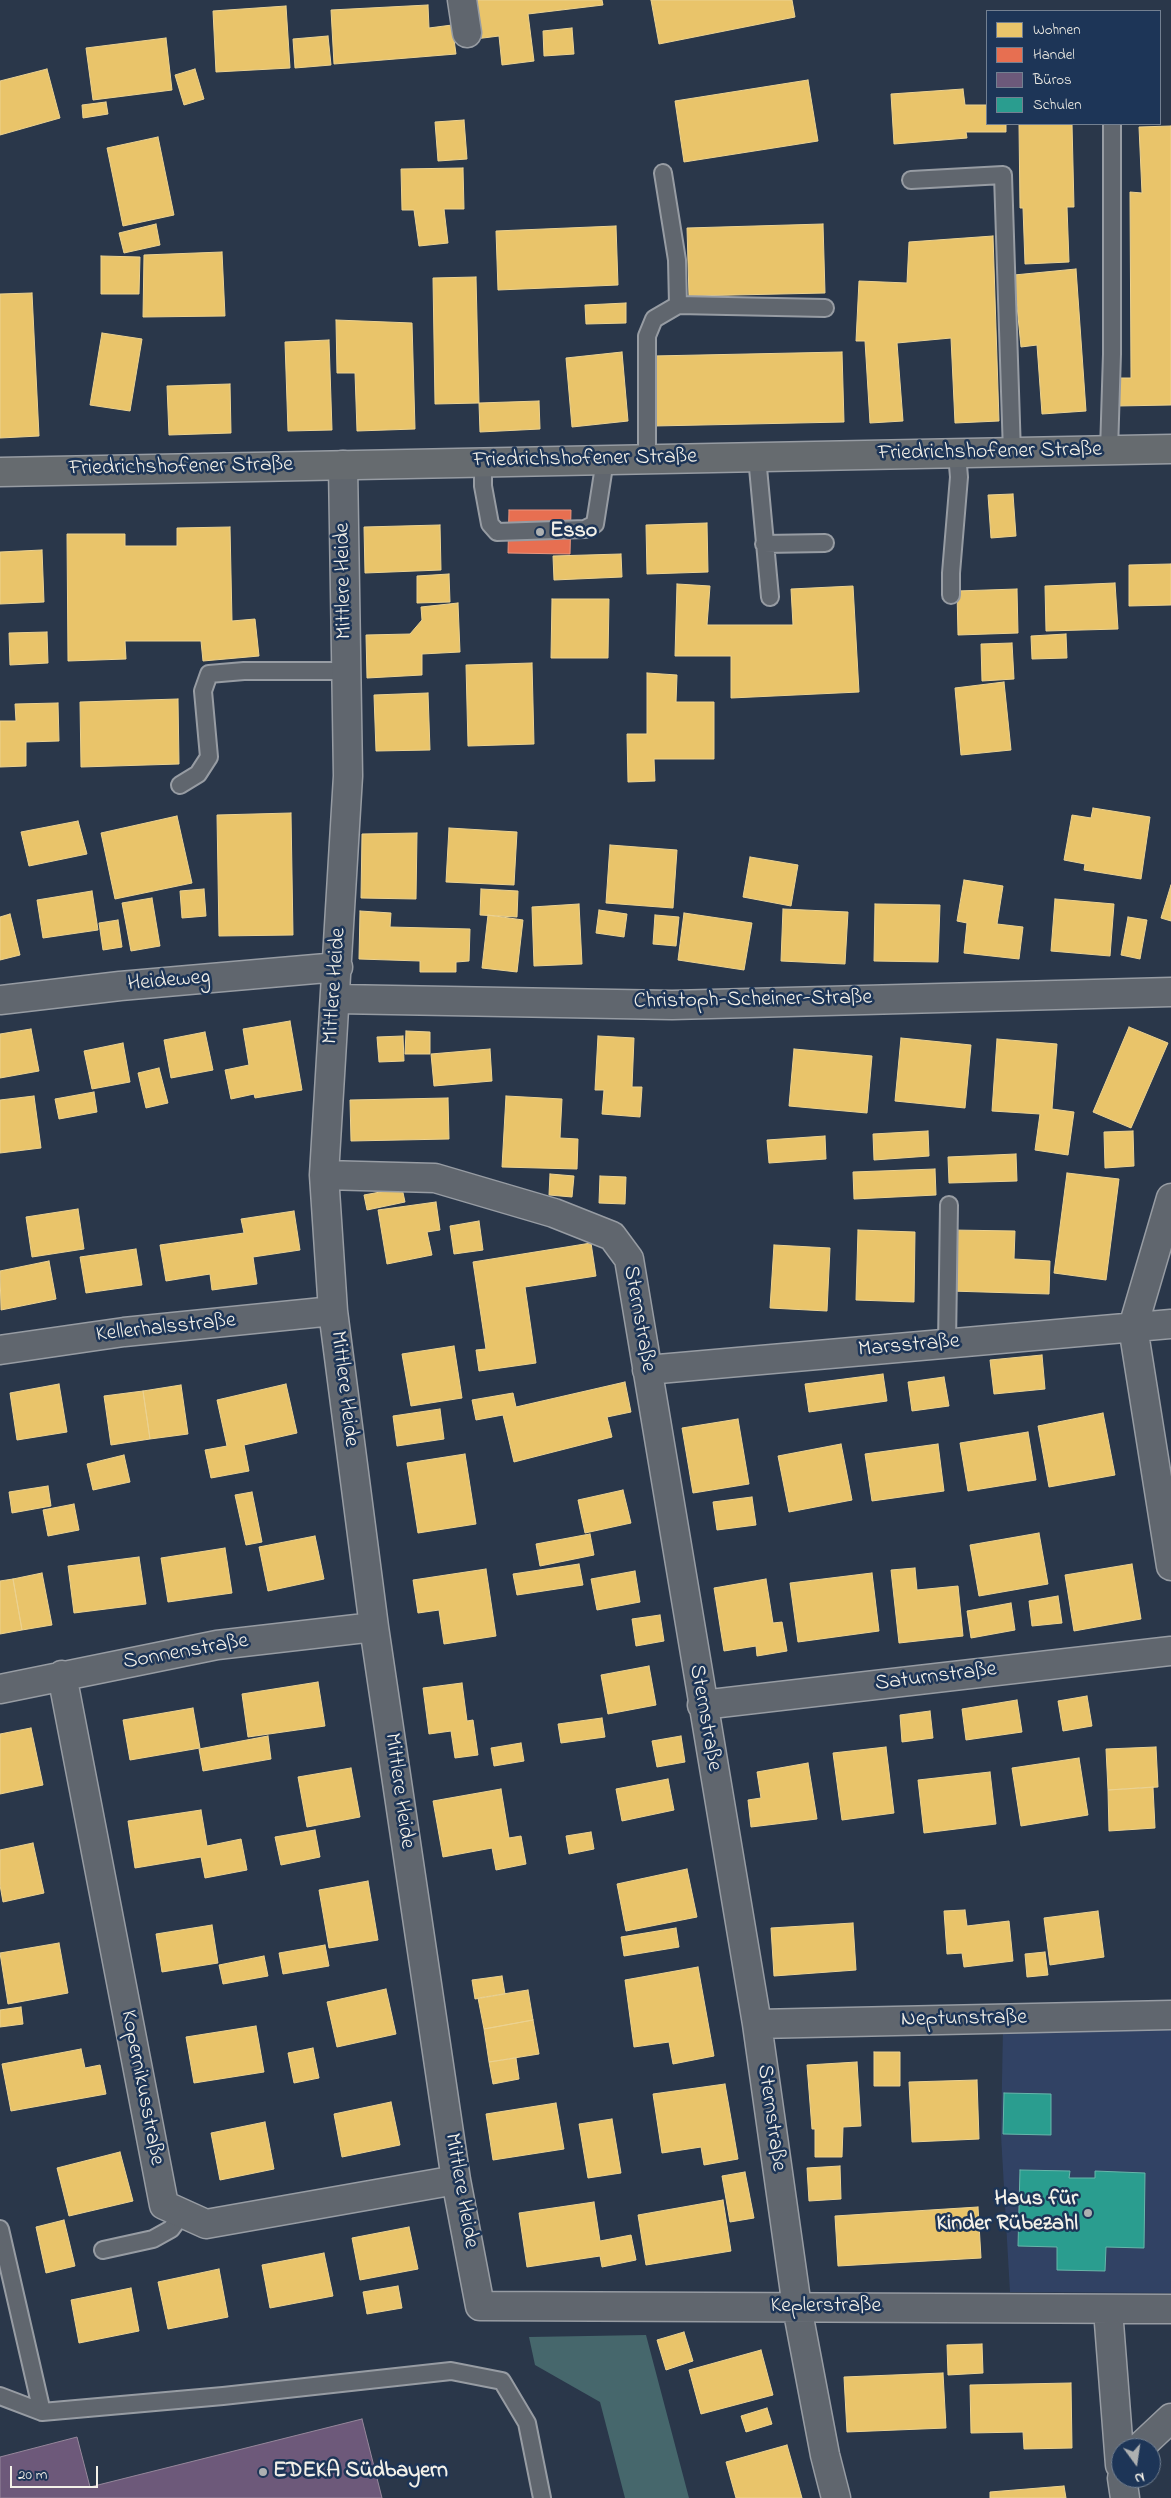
<!DOCTYPE html>
<html>
<head>
<meta charset="utf-8">
<style>
  body { margin:0 }
  #map { position:relative; width:1171px; height:2498px; overflow:hidden; background:#2a374a; font-family:"Indie Flower",sans-serif }
  canvas { display:block }
  .legend { position:absolute; left:986px; top:10px; width:175px; height:115px; box-sizing:border-box; background:#1d3557; border:1px solid #738091; margin:0; padding:6px 9px; list-style:none; font-size:15px; color:#f4f1e8 }
  .legend li { display:flex; align-items:center; gap:10px; height:25px }
  .legend b { width:25px; border:1px solid #738091 }
  .north { position:absolute; left:1111px; top:2438px; width:50px; height:50px; box-sizing:border-box; background:#1d3557; border:1px solid #738091; border-radius:50%; rotate:166deg; font-size:14px; font-weight:700; line-height:20px; text-align:center; color:#f4f1e8 }
  .north::after { content:''; display:block; margin:auto; width:18px; height:22px; background:#adb0b1; clip-path:polygon(50% 0,100% 100%,50% 72%,0 100%) }
  .scale { position:absolute; left:10px; top:2466px; width:88px; height:22px; box-sizing:border-box; border:2px solid #f4f1e8; border-top:0; padding-left:6px; font-size:15px; line-height:18px; white-space:nowrap; color:#f4f1e8; -webkit-text-stroke:4px #1d3557; paint-order:stroke }
</style>
</head>
<body>
<div id="map">
<canvas width="1171" height="2498"></canvas>
<ul class="legend">
<li><b style="height:14px;background:#e9c46a"></b>Wohnen</li>
<li><b style="height:14px;background:#e76f51"></b>Handel</li>
<li><b style="height:14px;background:#6d597a"></b>Büros</li>
<li><b style="height:14px;background:#2a9d8f"></b>Schulen</li>
</ul>
<div class="north">N</div>
<div class="scale">20 m</div>
</div>
<script>
const ctx = document.querySelector('canvas').getContext('2d');
ctx.lineJoin = 'round';
function fill(path, color) {
  ctx.fillStyle = color;
  ctx.fill(path, 'evenodd');
}
function poly(rows) {
  const path = new Path2D();
  for (const r of rows) {
    path.moveTo(r[0], r[1]);
    for (let i = 2; i < r.length; i += 2) path.lineTo(r[i], r[i + 1]);
  }
  return path;
}
function trace(path, color, width, dash) {
  ctx.strokeStyle = color;
  ctx.lineWidth = width;
  ctx.lineCap = dash ? 'butt' : 'round';
  ctx.setLineDash(dash || []);
  ctx.stroke(path);
}
function write(font, color, halo, rows, align = 'center') {
  ctx.font = font + ' "Indie Flower",sans-serif';
  ctx.lineWidth = 5;
  ctx.setLineDash([]);
  ctx.textBaseline = 'middle';
  ctx.strokeStyle = halo;
  ctx.fillStyle = color;
  for (const [text, x, y, turn = 0] of rows) {
    ctx.save();
    ctx.translate(x, y);
    ctx.rotate((+turn || 0) * Math.PI / 180);
    ctx.textAlign = isNaN(turn) ? turn : align;
    if (halo) ctx.strokeText(text, 0, 0);
    ctx.fillText(text, 0, 0);
    ctx.restore();
  }
}
const built = poly([
  [1171,2024,1171,2293,1010,2292,1001,2135,1003,2028]
]);
const green = poly([
  [646,2335,689,2498,625,2498,600,2402,535,2365,529,2337]
]);
const homes = poly([
  [469,0,602,0,603,5,528,14,534,61,502,65,499,36,475,39,469,0],
  [651,0,792,0,795,17,659,44,651,0],
  [428,5,429,28,452,25,456,54,334,64,331,10,428,5],
  [286,6,290,68,216,72,213,11,286,6],
  [572,28,574,54,544,56,543,31,572,28],
  [328,36,331,65,295,68,293,39,328,36],
  [166,38,172,90,93,100,86,48,166,38],
  [47,69,60,118,0,135,0,81,47,69],
  [195,69,204,99,184,105,175,75,195,69],
  [808,80,818,141,684,162,675,101,808,80],
  [963,89,965,105,987,105,987,124,1006,124,1006,132,966,132,967,138,894,144,891,94,963,89],
  [106,102,108,114,83,118,82,105,106,102],
  [464,120,467,159,438,161,435,122,464,120],
  [1019,124,1072,124,1074,207,1067,207,1069,262,1025,264,1023,208,1020,208,1019,124],
  [1171,126,1171,405,1117,406,1117,378,1131,378,1130,192,1142,193,1139,127,1171,126],
  [158,137,174,215,123,226,107,148,158,137],
  [463,168,464,209,444,209,448,243,419,246,414,210,402,210,401,169,463,168],
  [156,224,160,245,124,253,119,233,156,224],
  [823,224,825,293,689,296,687,228,823,224],
  [616,226,618,285,498,290,496,231,616,226],
  [993,236,999,421,955,423,951,338,897,343,903,421,870,423,865,341,856,341,859,281,907,283,909,242,993,236],
  [222,252,225,316,143,317,144,255,222,252],
  [101,256,140,257,139,294,101,294,101,256],
  [1076,269,1086,411,1042,414,1037,345,1021,347,1014,275,1076,269],
  [476,277,479,403,435,404,433,278,476,277],
  [32,293,39,436,0,438,0,294,32,293],
  [626,303,626,323,586,324,585,305,626,303],
  [336,320,412,323,415,429,357,431,355,373,337,373,336,320],
  [102,333,142,339,130,411,90,405,102,333],
  [329,340,332,430,288,431,285,342,329,340],
  [622,352,628,421,572,427,566,358,622,352],
  [842,352,844,422,654,426,653,356,842,352],
  [230,384,231,433,169,435,167,386,230,384],
  [539,401,540,429,480,432,479,403,539,401],
  [1013,494,1016,536,991,538,988,495,1013,494],
  [707,523,708,572,647,574,646,525,707,523],
  [440,525,441,570,365,573,364,527,440,525],
  [230,527,232,621,255,619,259,656,203,661,201,641,125,641,126,659,68,661,67,534,125,534,125,546,177,546,177,528,230,527],
  [42,550,44,602,0,604,0,552,42,550],
  [621,554,622,577,554,580,553,556,621,554],
  [1171,564,1171,605,1129,606,1129,565,1171,564],
  [449,574,450,602,417,603,417,576,449,574],
  [1115,583,1118,629,1046,631,1045,586,1115,583],
  [677,584,710,586,707,625,793,625,791,589,853,586,859,692,731,698,731,656,675,656,677,584],
  [1017,589,1018,633,958,635,957,591,1017,589],
  [552,599,609,599,608,658,551,658,552,599],
  [458,603,460,652,422,654,422,675,367,678,366,635,410,634,422,620,421,607,458,603],
  [47,632,48,663,10,665,9,633,47,632],
  [1066,634,1067,658,1032,659,1031,636,1066,634],
  [1012,643,1014,679,982,681,981,644,1012,643],
  [532,663,534,744,468,746,466,665,532,663],
  [647,673,677,675,676,702,714,702,714,759,654,759,655,781,628,782,627,734,647,734,647,673],
  [1004,682,1011,750,961,755,955,688,1004,682],
  [428,693,430,750,376,751,374,695,428,693],
  [178,699,179,764,81,767,80,702,178,699],
  [58,703,59,741,26,742,26,766,0,767,0,721,16,721,15,704,58,703],
  [1093,808,1150,817,1141,879,1084,870,1085,864,1064,860,1072,815,1091,818,1093,808],
  [291,813,293,935,219,936,217,815,291,813],
  [177,816,192,883,115,899,101,833,177,816],
  [78,821,87,854,29,866,21,832,78,821],
  [449,828,517,832,514,885,446,882,449,828],
  [417,833,416,899,361,898,362,834,417,833],
  [610,845,677,850,673,908,606,903,610,845],
  [750,857,798,865,791,906,743,897,750,857],
  [964,880,1003,886,997,924,1023,927,1019,959,964,953,967,923,957,921,964,880],
  [1171,885,1171,921,1161,918,1171,885],
  [204,889,206,916,182,918,180,891,204,889],
  [481,889,518,891,517,917,480,915,481,889],
  [92,891,98,930,43,938,37,900,92,891],
  [152,898,160,946,131,951,122,903,152,898],
  [1055,899,1114,904,1110,956,1051,951,1055,899],
  [579,904,582,964,534,966,532,907,579,904],
  [875,904,940,905,938,962,874,961,875,904],
  [783,909,848,912,845,964,781,961,783,909],
  [599,910,627,914,624,937,596,933,599,910],
  [360,911,391,913,390,927,470,929,469,961,456,962,456,972,420,972,420,961,359,959,360,911],
  [684,913,752,923,744,970,678,960,684,913],
  [10,914,20,955,0,960,0,917,10,914],
  [488,915,523,920,517,972,482,968,488,915],
  [655,915,679,917,676,946,653,944,655,915],
  [1128,917,1147,920,1140,959,1121,955,1128,917],
  [118,920,122,947,103,950,99,923,118,920],
  [290,1021,302,1090,255,1098,254,1094,231,1099,225,1070,249,1065,243,1029,290,1021],
  [1129,1027,1168,1043,1131,1128,1093,1112,1129,1027],
  [31,1029,39,1071,0,1078,0,1034,31,1029],
  [406,1031,430,1032,430,1054,405,1054,406,1031],
  [205,1032,213,1070,171,1078,164,1040,205,1032],
  [403,1036,404,1061,379,1062,377,1037,403,1036],
  [598,1036,634,1038,632,1087,642,1087,640,1117,602,1114,604,1090,595,1090,598,1036],
  [901,1038,971,1045,965,1108,895,1101,901,1038],
  [997,1039,1057,1044,1052,1109,1074,1112,1068,1155,1035,1150,1040,1114,992,1111,997,1039],
  [123,1043,130,1082,92,1089,84,1051,123,1043],
  [490,1049,492,1081,434,1086,431,1054,490,1049],
  [794,1049,872,1056,867,1113,789,1106,794,1049],
  [159,1068,168,1103,146,1108,138,1073,159,1068],
  [94,1092,97,1112,59,1119,55,1099,94,1092],
  [34,1096,41,1148,0,1153,0,1100,34,1096],
  [506,1096,562,1099,560,1138,578,1139,577,1169,502,1167,506,1096],
  [448,1098,449,1139,351,1141,350,1100,448,1098],
  [928,1131,929,1156,874,1160,873,1134,928,1131],
  [1133,1131,1134,1166,1105,1168,1104,1132,1133,1131],
  [825,1136,826,1159,769,1163,767,1140,825,1136],
  [1016,1154,1017,1181,949,1183,948,1157,1016,1154],
  [935,1169,936,1195,854,1199,853,1172,935,1169],
  [1067,1173,1119,1179,1106,1280,1054,1273,1067,1173],
  [550,1174,574,1176,572,1197,549,1195,550,1174],
  [600,1176,626,1177,625,1204,599,1203,600,1176],
  [402,1188,405,1202,367,1210,364,1195,402,1188],
  [436,1202,440,1230,427,1232,432,1255,387,1264,378,1210,436,1202],
  [78,1209,84,1249,32,1257,26,1217,78,1209],
  [294,1211,300,1250,253,1257,257,1284,212,1290,210,1274,166,1281,160,1245,244,1233,241,1219,294,1211],
  [479,1221,483,1250,454,1254,450,1226,479,1221],
  [858,1230,915,1232,914,1302,856,1300,858,1230],
  [951,1230,1015,1231,1014,1259,1050,1261,1049,1294,950,1291,951,1230],
  [591,1243,596,1276,525,1287,536,1363,479,1371,476,1350,486,1349,473,1262,591,1243],
  [774,1245,830,1248,827,1311,770,1308,774,1245],
  [136,1249,142,1285,86,1293,80,1257,136,1249],
  [49,1261,56,1299,1,1310,0,1271,49,1261],
  [454,1346,462,1398,411,1406,402,1354,454,1346],
  [1042,1355,1045,1389,994,1394,990,1360,1042,1355],
  [883,1374,887,1401,809,1412,805,1384,883,1374],
  [944,1377,949,1406,912,1411,908,1382,944,1377],
  [625,1382,631,1412,607,1417,612,1437,514,1462,503,1415,476,1420,472,1400,513,1393,516,1407,625,1382],
  [59,1384,67,1432,17,1440,10,1393,59,1384],
  [286,1384,297,1433,244,1445,249,1471,211,1478,205,1450,227,1446,217,1400,286,1384],
  [181,1385,188,1434,150,1439,143,1391,181,1385],
  [143,1391,150,1439,111,1445,104,1396,143,1391],
  [440,1409,444,1439,397,1446,393,1416,440,1409],
  [1103,1413,1115,1475,1049,1487,1038,1426,1103,1413],
  [738,1419,749,1484,693,1493,682,1428,738,1419],
  [1028,1432,1036,1480,968,1491,960,1443,1028,1432],
  [841,1444,852,1500,789,1512,778,1456,841,1444],
  [938,1444,944,1491,872,1501,865,1454,938,1444],
  [465,1454,476,1524,418,1533,407,1463,465,1454],
  [124,1455,130,1482,93,1490,87,1464,124,1455],
  [48,1486,51,1506,12,1513,9,1492,48,1486],
  [623,1490,631,1523,585,1533,578,1500,623,1490],
  [252,1492,262,1542,246,1545,235,1495,252,1492],
  [752,1497,756,1525,717,1530,713,1502,752,1497],
  [74,1504,79,1530,48,1536,43,1510,74,1504],
  [1039,1533,1048,1584,979,1596,970,1545,1039,1533],
  [590,1534,594,1555,540,1566,536,1544,590,1534],
  [315,1536,324,1579,268,1591,259,1547,315,1536],
  [225,1548,232,1593,168,1602,161,1558,225,1548],
  [139,1557,146,1604,74,1613,68,1566,139,1557],
  [579,1564,583,1585,517,1595,513,1574,579,1564],
  [1132,1564,1141,1619,1074,1631,1065,1575,1132,1564],
  [915,1568,917,1590,958,1586,963,1636,899,1643,891,1570,915,1568],
  [486,1569,496,1636,444,1644,439,1610,418,1613,413,1580,486,1569],
  [635,1571,640,1602,597,1610,591,1579,635,1571],
  [42,1573,52,1625,22,1630,13,1579,42,1573],
  [872,1573,879,1631,798,1642,790,1583,872,1573],
  [13,1579,22,1630,0,1634,0,1581,13,1579],
  [766,1579,773,1623,782,1622,787,1651,757,1656,756,1646,724,1651,714,1588,766,1579],
  [1058,1596,1062,1623,1032,1626,1029,1601,1058,1596],
  [1011,1603,1015,1630,971,1638,967,1611,1011,1603],
  [660,1615,664,1641,636,1646,632,1619,660,1615],
  [649,1666,656,1705,608,1714,601,1675,649,1666],
  [318,1682,325,1726,248,1737,242,1694,318,1682],
  [462,1683,467,1721,473,1720,478,1755,455,1758,451,1731,429,1734,423,1688,462,1683],
  [1087,1696,1092,1726,1063,1731,1058,1701,1087,1696],
  [1017,1700,1022,1732,966,1740,962,1709,1017,1700],
  [193,1708,200,1748,130,1760,123,1720,193,1708],
  [930,1711,933,1738,902,1742,900,1715,930,1711],
  [602,1718,605,1737,561,1743,558,1724,602,1718],
  [31,1728,43,1785,0,1794,0,1734,31,1728],
  [268,1736,271,1759,203,1771,199,1749,268,1736],
  [681,1736,685,1762,657,1767,652,1741,681,1736],
  [521,1743,524,1761,494,1766,491,1748,521,1743],
  [886,1747,894,1813,842,1820,833,1753,886,1747],
  [1156,1747,1158,1787,1108,1790,1106,1749,1156,1747],
  [1079,1758,1088,1815,1021,1826,1012,1768,1079,1758],
  [808,1763,817,1819,751,1827,748,1800,761,1798,757,1772,808,1763],
  [351,1768,360,1817,307,1827,298,1777,351,1768],
  [990,1772,996,1824,924,1833,918,1780,990,1772],
  [668,1779,674,1810,622,1821,616,1789,668,1779],
  [1153,1787,1155,1828,1109,1831,1108,1790,1153,1787],
  [501,1789,509,1838,521,1836,526,1864,496,1870,492,1848,443,1857,433,1801,501,1789],
  [201,1810,207,1846,241,1839,247,1870,205,1878,201,1857,135,1868,128,1821,201,1810],
  [315,1830,320,1857,281,1865,275,1837,315,1830],
  [591,1832,594,1849,569,1854,566,1836,591,1832],
  [33,1843,44,1893,3,1902,0,1885,0,1850,33,1843],
  [687,1869,697,1917,626,1931,617,1884,687,1869],
  [368,1881,378,1940,329,1948,319,1890,368,1881],
  [965,1910,967,1926,1009,1921,1013,1961,964,1967,962,1953,947,1954,944,1911,965,1910],
  [1098,1911,1104,1957,1050,1965,1044,1918,1098,1911],
  [853,1923,856,1970,774,1976,771,1928,853,1923],
  [212,1925,218,1963,162,1972,156,1934,212,1925],
  [676,1928,679,1947,624,1956,621,1937,676,1928],
  [59,1943,68,1993,8,2004,0,1953,59,1943],
  [325,1945,329,1966,283,1974,279,1953,325,1945],
  [1045,1952,1048,1975,1027,1977,1025,1954,1045,1952],
  [264,1956,268,1976,223,1984,219,1965,264,1956],
  [698,1967,714,2056,673,2064,669,2042,634,2047,625,1980,698,1967],
  [502,1976,505,1994,475,1999,472,1980,502,1976],
  [386,1989,396,2034,337,2047,327,2002,386,1989],
  [528,1990,533,2020,484,2029,478,1998,528,1990],
  [21,2007,23,2024,0,2027,0,2010,21,2007],
  [533,2020,539,2054,489,2062,484,2029,533,2020],
  [256,2026,264,2072,194,2083,186,2037,256,2026],
  [313,2048,319,2078,294,2083,288,2053,313,2048],
  [81,2049,85,2068,100,2065,106,2094,11,2111,2,2064,81,2049],
  [874,2052,900,2052,900,2086,874,2086,874,2052],
  [516,2058,519,2079,493,2084,489,2062,516,2058],
  [857,2062,861,2126,843,2127,842,2157,815,2157,815,2129,812,2129,807,2065,857,2062],
  [977,2080,979,2139,912,2142,909,2082,977,2080],
  [725,2084,738,2159,704,2165,701,2147,662,2153,653,2094,725,2084],
  [391,2102,400,2145,342,2157,334,2114,391,2102],
  [556,2103,564,2149,493,2160,486,2114,556,2103],
  [612,2119,621,2173,588,2178,579,2124,612,2119],
  [265,2122,274,2169,220,2180,211,2133,265,2122],
  [120,2152,133,2201,69,2216,57,2168,120,2152],
  [840,2166,841,2199,809,2201,807,2168,840,2166],
  [745,2172,754,2218,730,2222,722,2176,745,2172],
  [723,2200,731,2251,646,2265,638,2215,723,2200],
  [594,2202,600,2241,631,2235,636,2260,602,2267,600,2256,527,2267,519,2213,594,2202],
  [978,2207,981,2258,838,2266,835,2216,978,2207],
  [64,2220,75,2266,46,2273,36,2227,64,2220],
  [409,2227,418,2269,360,2280,352,2238,409,2227],
  [324,2253,333,2296,270,2308,262,2265,324,2253],
  [219,2269,228,2317,168,2329,158,2282,219,2269],
  [398,2286,402,2308,367,2314,363,2292,398,2286],
  [131,2288,139,2331,79,2343,71,2300,131,2288],
  [684,2332,693,2361,666,2370,657,2340,684,2332],
  [982,2344,983,2373,948,2375,947,2345,982,2344],
  [761,2350,773,2395,701,2414,689,2370,761,2350],
  [943,2373,946,2428,847,2432,844,2377,943,2373],
  [1071,2383,1072,2448,1024,2449,1023,2432,971,2433,970,2385,1071,2383],
  [767,2408,772,2424,746,2432,741,2416,767,2408],
  [787,2445,802,2498,736,2498,726,2462,787,2445],
  [1064,2486,1066,2498,990,2498,990,2492,1064,2486]
]);
const shops = poly([
  [509,510,571,510,570,554,508,553,509,510]
]);
const offices = poly([
  [362,2419,382,2498,0,2498,0,2457,77,2437,90,2487,362,2419]
]);
const schools = poly([
  [1004,2093,1051,2094,1051,2135,1003,2134,1004,2093],
  [1020,2170,1070,2171,1069,2178,1095,2178,1095,2171,1145,2173,1144,2248,1106,2247,1105,2271,1057,2270,1057,2247,1018,2246,1020,2170]
]);
const service = poly([
  [911,180,1003,175,1012,453],
  [678,305,825,308],
  [1109,451,1112,354,1112,124],
  [757,457,770,597],
  [647,459,647,336,654,319,678,305,677,260,663,173],
  [483,462,483,486,490,524,497,532,585,529,595,524,605,460],
  [764,544,825,543],
  [951,595,951,573,959,477,957,454],
  [180,785,198,774,209,757,203,691,209,674,244,671,347,671],
  [947,1344,949,1205],
  [0,2229,42,2412],
  [103,2250,153,2239,171,2229,182,2214],
  [0,2396,42,2412,223,2396,451,2371,502,2381,527,2423,542,2498]
]);
const minor = poly([
  [462,0,467,33],
  [343,465,348,776,324,1175,333,1311,374,1627,456,2180,480,2306,1171,2309],
  [336,999,672,1005,1171,992],
  [0,1000,120,986,338,967],
  [324,1175,435,1178,554,1213,612,1236,629,1259,757,2024,797,2307,825,2455,836,2498],
  [1171,1198,1133,1327,1171,1566],
  [0,1350,124,1332,333,1311],
  [647,1370,1171,1324],
  [62,1675,164,2205,206,2224,456,2180],
  [0,1689,217,1645,374,1627],
  [702,1705,1171,1651],
  [757,2024,1171,2015],
  [1108,2310,1120,2465],
  [1139,2448,1171,2418],
  [1122,2478,1125,2498]
]);
const primary = poly([
  [0,472,1171,449]
]);
const markers = [
  [540,532,5,"#adb0b1"],
  [1088,2213,5,"#adb0b1"],
  [263,2472,5,"#adb0b1"]
];
const streetNames = [
  ["Friedrichshofener Straße",990,453,-1],
  ["Friedrichshofener Straße",585,460,-1],
  ["Friedrichshofener Straße",181,468,-1],
  ["Mittlere Heide",345,581,-91],
  ["Heideweg",169,982,-5],
  ["Mittlere Heide",336,986,-86],
  ["Christoph-Scheiner-Straße",753,1001,-1],
  ["Sternstraße",638,1319,80],
  ["Kellerhalsstraße",166,1329,-6],
  ["Marsstraße",909,1347,-5],
  ["Mittlere Heide",343,1389,83],
  ["Sonnenstraße",186,1653,-10],
  ["Saturnstraße",936,1678,-7],
  ["Sternstraße",704,1718,80],
  ["Mittlere Heide",398,1791,82],
  ["Neptunstraße",964,2020,-1],
  ["Kopernikusstraße",141,2088,79],
  ["Sternstraße",770,2118,82],
  ["Mittlere Heide",460,2191,80],
  ["Keplerstraße",826,2307]
];
const poiNames = [
  ["Esso",550,532],
  ["Haus für",1078,2200,"right"],
  ["Kinder Rübezahl",1078,2225,"right"],
  ["EDEKA Südbayern",273,2472]
];
fill(built, '#314264');
fill(green, '#46676c');
fill(homes, '#e9c46a');
trace(homes, '#ecd290', 1);
fill(shops, '#e76f51');
trace(shops, '#eb967e', 1);
fill(offices, '#6d597a');
trace(offices, '#96879b', 1);
fill(schools, '#2a9d8f');
trace(schools, '#67b6aa', 1);
trace(service, '#979ca3', 20);
trace(minor, '#979ca3', 31);
trace(primary, '#979ca3', 31);
trace(service, '#60666e', 16);
trace(minor, '#60666e', 28);
trace(primary, '#666b6f', 28);
for (const [x, y, r, color] of markers) {
  const dot = new Path2D();
  dot.arc(x, y, r, 0, 2 * Math.PI);
  ctx.fillStyle = color;
  ctx.fill(dot);
  trace(dot, '#1d3557', 2);
}
write('22px', '#f4f1e8', '#1d3557', streetNames);
write('bold 22px', '#f4f1e8', '#1d3557', poiNames, 'left');
</script>
</body>
</html>
